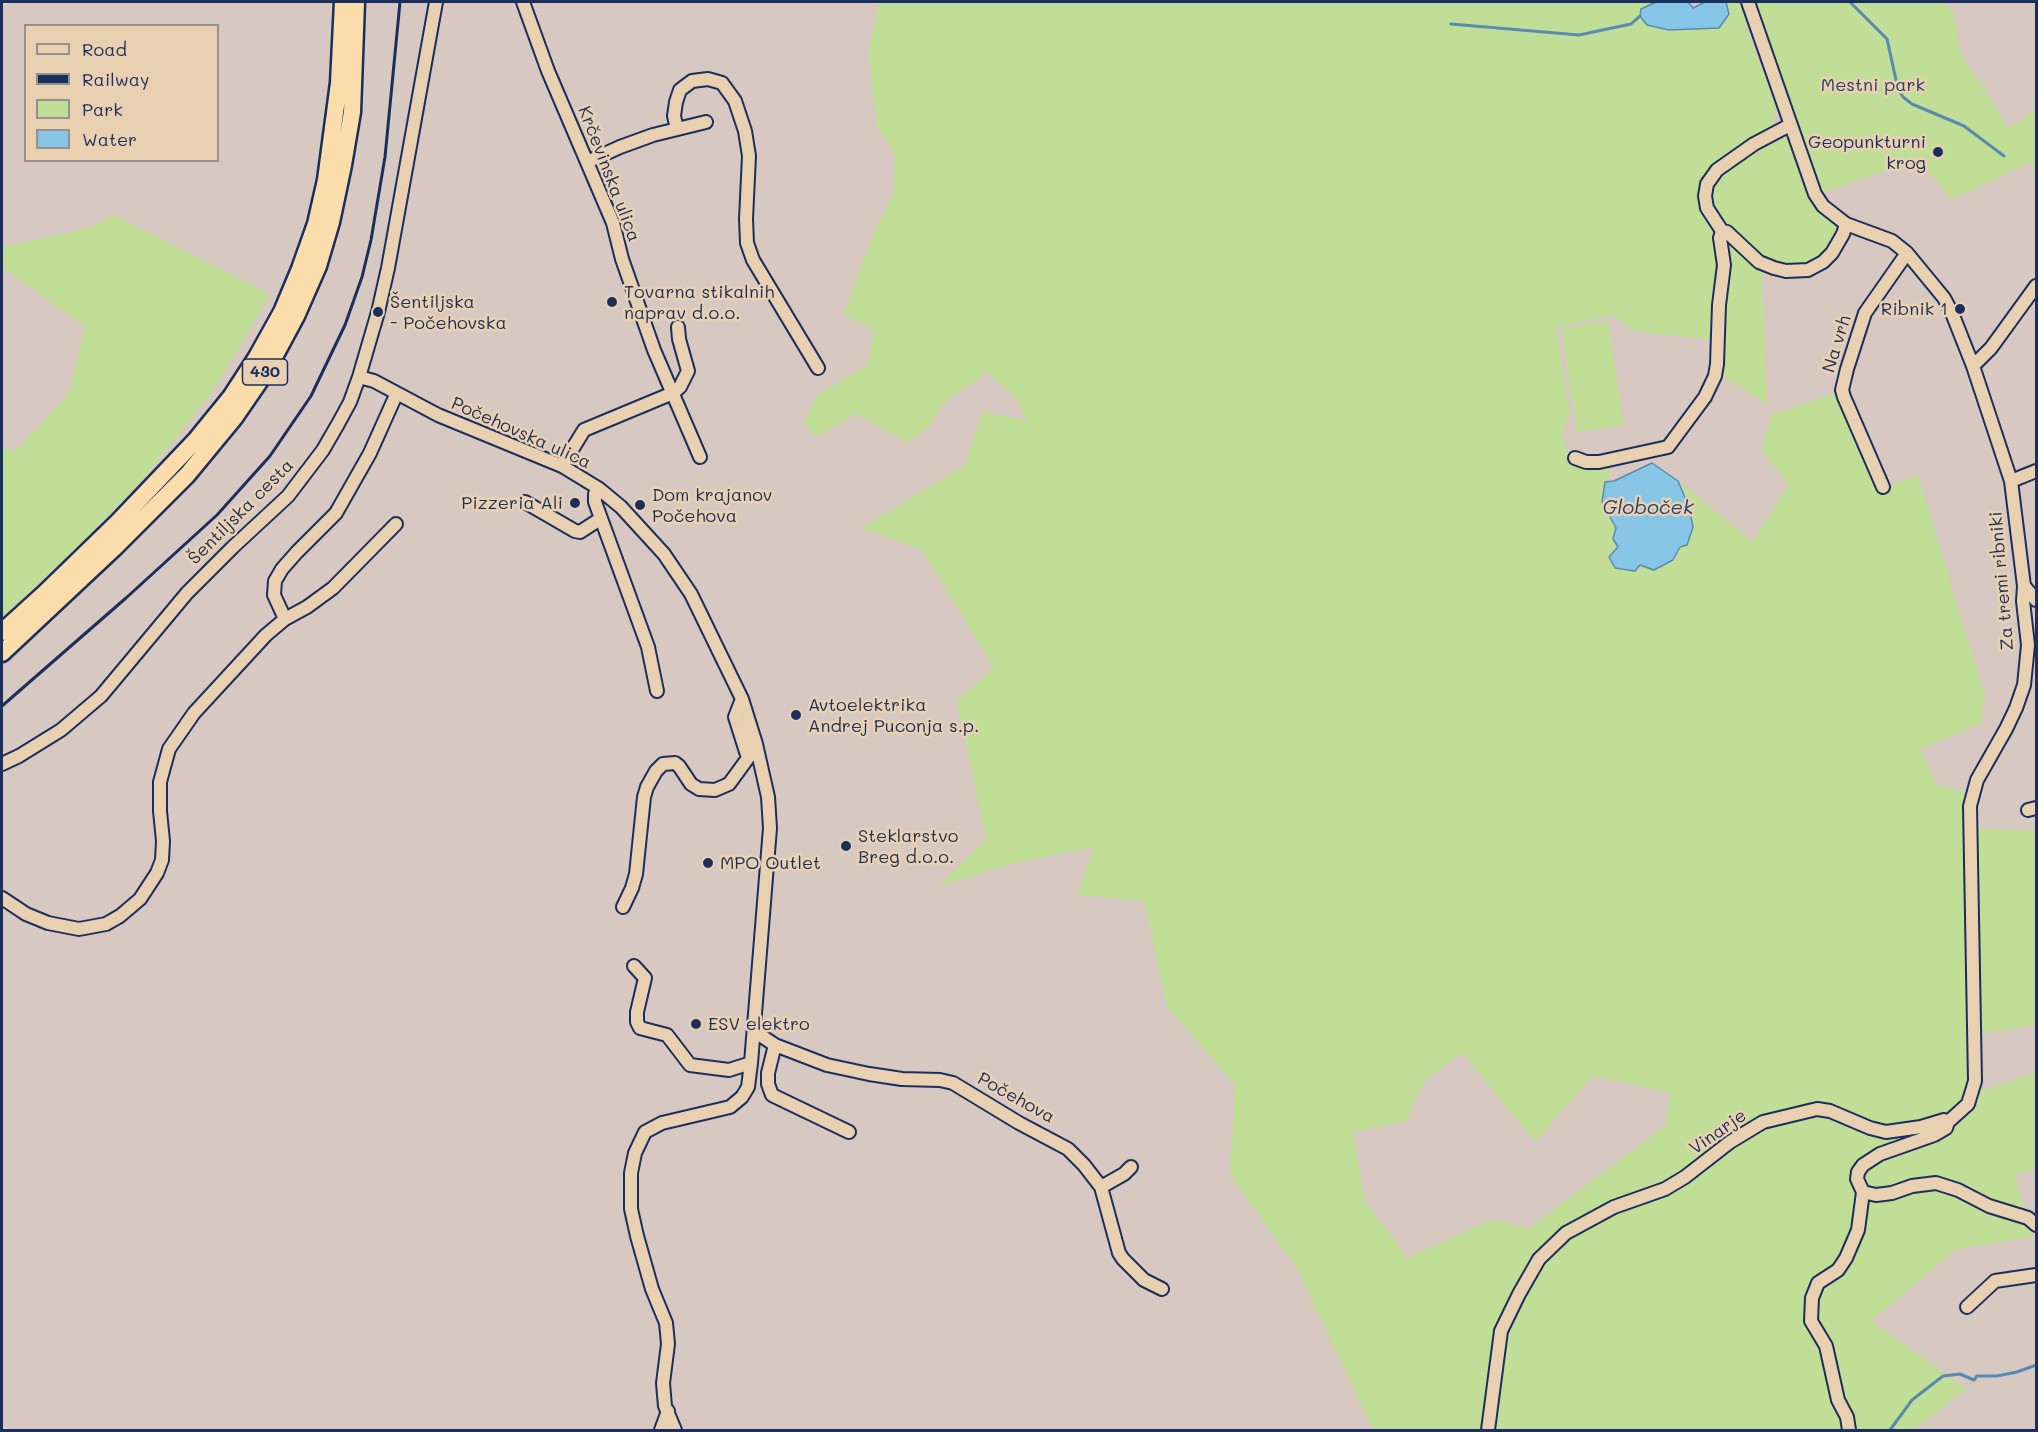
<!DOCTYPE html>
<html>
<head>
<meta charset="utf-8">
<style>
  body { margin:0 }
  #map { position:relative; width:2038px; height:1432px; overflow:hidden; background:#d7c8c1; font-family:Mali,sans-serif }
  canvas { display:block }
  .frame { position:absolute; inset:0; border:3px solid #1b2f5e; pointer-events:none }
  .legend { position:absolute; left:24px; top:24px; width:195px; height:138px; box-sizing:border-box; background:#e9d0b1; border:2px solid #979090; margin:0; padding:8px 10px; list-style:none; font-size:18px; color:#1b2f5e }
  .legend li { display:flex; align-items:center; gap:12px; height:30px }
  .legend b { width:30px; border:2px solid #979090 }
</style>
</head>
<body>
<div id="map">
<canvas width="2038" height="1432"></canvas>
<div class="frame"></div>
<ul class="legend">
<li><b style="height:8px;background:#e9d0b1"></b>Road</li>
<li><b style="height:8px;background:#1b2f5e"></b>Railway</li>
<li><b style="height:16px;background:#c0de96"></b>Park</li>
<li><b style="height:16px;background:#86c5e6"></b>Water</li>
</ul>
</div>
<script>
const ctx = document.querySelector('canvas').getContext('2d');
ctx.lineJoin = 'round';
function fill(path, color) {
  ctx.fillStyle = color;
  ctx.fill(path, 'evenodd');
}
function poly(rows) {
  const path = new Path2D();
  for (const r of rows) {
    path.moveTo(r[0], r[1]);
    for (let i = 2; i < r.length; i += 2) path.lineTo(r[i], r[i + 1]);
  }
  return path;
}
function trace(path, color, width, dash) {
  ctx.strokeStyle = color;
  ctx.lineWidth = width;
  ctx.lineCap = dash ? 'butt' : 'round';
  ctx.setLineDash(dash || []);
  ctx.stroke(path);
}
function write(font, color, halo, rows, align = 'center') {
  ctx.font = font + ' Mali,sans-serif';
  ctx.lineWidth = 5;
  ctx.setLineDash([]);
  ctx.textBaseline = 'middle';
  ctx.strokeStyle = halo;
  ctx.fillStyle = color;
  for (const [text, x, y, turn = 0] of rows) {
    ctx.save();
    ctx.translate(x, y);
    ctx.rotate((+turn || 0) * Math.PI / 180);
    ctx.textAlign = isNaN(turn) ? turn : align;
    if (halo) ctx.strokeText(text, 0, 0);
    ctx.fillText(text, 0, 0);
    ctx.restore();
  }
}
const green = poly([
  [879,2,1656,2,1641,8,1729,14,1726,2,1743,2,1748,33,1777,107,1772,129,1788,137,1816,206,1837,225,1834,241,1823,257,1813,265,1795,268,1765,262,1762,281,1767,404,1723,376,1721,341,1633,331,1613,315,1556,327,1570,414,1564,426,1562,435,1572,464,1588,470,1613,469,1605,482,1602,502,1616,528,1613,539,1689,507,1678,481,1753,542,1788,485,1762,451,1771,415,1835,393,1881,490,1918,475,1985,697,1981,723,1920,749,1937,784,1969,794,1965,827,2036,831,2036,1025,1979,1034,1981,1091,2036,1072,2036,1169,2015,1174,2031,1237,1956,1249,1871,1321,1966,1389,1914,1430,1373,1430,1296,1267,1230,1175,1235,1085,1167,1007,1144,901,1076,895,1094,847,1014,863,938,887,986,839,956,700,994,668,922,550,861,528,964,466,982,412,1027,420,1017,400,987,371,947,401,925,429,906,443,856,413,815,437,804,423,817,395,868,364,873,330,843,314,877,225,894,192,895,154,877,127,868,51],
  [1462,1052,1535,1142,1593,1076,1670,1093,1666,1125,1529,1228,1492,1219,1407,1258,1365,1201,1353,1132,1406,1121,1414,1102,1425,1081],
  [1754,2,1942,2,1953,11,1960,51,1965,63,1985,89,2008,129,2036,109,2036,174,2030,162,1952,200,1918,159,1822,193],
  [113,215,270,294,215,388,145,477,73,551,2,617,2,444,13,453,68,395,85,327,2,267,2,247,89,228],
  [1608,321,1624,425,1577,432,1561,328]
]);
const water = poly([
  [1656,2,1688,2,1693,8,1703,3,1703,2,1726,2,1729,14,1719,28,1669,30,1647,25,1640,16,1641,9,1656,2],
  [1652,463,1678,481,1689,507,1693,527,1687,545,1680,547,1673,560,1654,570,1640,565,1635,571,1615,568,1609,557,1618,547,1613,539,1616,528,1602,502,1605,482,1614,481,1652,463]
]);
const stream = poly([
  [1850,2,1887,39,1898,89,1903,97,1912,104,1964,126,2004,156],
  [1451,24,1579,35,1631,24,1640,16],
  [1890,1430,1912,1400,1943,1376,1960,1374,1974,1380,1977,1376,1997,1376,2017,1372,2036,1365]
]);
const minor = poly([
  [523,2,548,71,613,223,622,259,654,350,700,457],
  [1748,2,1815,194,1823,206,1846,224,1892,241,1907,253,1944,298,1952,313,1973,366,2011,481,2024,586,2023,601,2028,645,2024,685,2016,708,2006,729,1977,780,1970,806,1975,1081,1968,1104,1948,1122,1946,1128,1934,1135,1880,1154,1863,1165,1858,1172,1857,1179,1863,1192,1876,1195,1892,1193,1912,1186,1936,1183,1958,1190,1989,1206,2028,1218,2036,1225],
  [1790,125,1754,144,1717,170,1707,184,1705,196,1707,208,1722,231,1727,232,1759,262,1774,268,1786,271,1808,270,1823,262,1832,253,1843,234,1846,224],
  [677,129,674,116,676,102,680,90,692,81,708,79,722,83,735,101,745,131,749,156,746,219,747,243,753,260,818,368],
  [587,162,620,147,653,135,706,122],
  [1973,366,1991,348,2036,286],
  [359,377,374,381,438,415,562,466,598,488,621,507,664,554,691,594,742,699,756,744,768,797,770,828,751,1063,748,1087,742,1097,730,1107,662,1123,645,1132,635,1153,631,1173,631,1209,637,1236,652,1289,666,1323,668,1344,663,1383,664,1395,665,1406,675,1430],
  [1575,458,1586,462,1599,462,1668,447,1705,397,1715,376,1717,364,1719,305,1724,265,1720,238,1722,231],
  [562,466,584,430,673,393,680,387,688,371,679,339,678,327],
  [2011,481,2036,471],
  [1883,487,1844,397,1842,390,1847,369,1865,313,1907,253],
  [598,488,595,494,595,502,648,647,657,691],
  [525,502,575,531,580,532,600,519],
  [2024,586,2036,600],
  [285,619,274,595,275,581,282,569,297,552,336,513,370,453,396,395],
  [2,764,19,756,61,730,101,696,187,593,233,547,288,496,323,450,338,424,350,402,359,377,378,312,388,268,436,2],
  [2028,810,2036,808],
  [2,898,26,914,48,923,79,929,106,924,120,916,140,899,157,873,162,860,163,841,160,811,160,782,169,749,194,713,266,635,285,619,307,607,333,588,396,524],
  [623,907,632,888,636,874,644,797,647,787,656,771,663,764,675,763,679,766,691,784,699,789,715,790,729,784,748,758,735,717,742,699],
  [634,966,645,978,637,1012,637,1022,640,1028,667,1035,690,1065,729,1070,751,1063],
  [754,1031,775,1045,827,1065,869,1074,902,1079,940,1080,953,1083,1019,1123,1068,1149,1084,1165,1101,1187,1119,1253,1123,1259,1144,1280,1162,1289],
  [775,1045,768,1073,768,1084,772,1095,849,1132],
  [1101,1187,1124,1174,1131,1167],
  [1967,1307,1995,1281,2036,1275],
  [661,1430,668,1411],
  [1488,1430,1501,1331,1519,1294,1539,1259,1566,1233,1614,1207,1665,1189,1685,1177,1730,1142,1763,1122,1817,1109,1830,1111,1870,1128,1886,1132,1921,1127,1944,1120,1948,1122],
  [1849,1430,1847,1417,1838,1400,1826,1346,1811,1321,1812,1298,1818,1283,1838,1270,1846,1258,1858,1230,1863,1192]
]);
const highway = poly([
  [2,632,45,593,118,522,196,440,231,397,257,357,282,312,300,269,316,224,326,180,339,83,343,2],
  [2,653,114,548,187,475,234,418,267,370,296,316,318,266,331,222,343,165,352,112,356,2]
]);
const rail = poly([
  [2,706,126,598,217,515,270,456,311,396,345,325,362,277,371,240,385,157,400,2]
]);
const markers = [
  [1938,152,6,"#1b2f5e"],
  [612,302,6,"#1b2f5e"],
  [1960,309,6,"#1b2f5e"],
  [378,312,6,"#1b2f5e"],
  [575,503,6,"#1b2f5e"],
  [640,505,6,"#1b2f5e"],
  [796,715,6,"#1b2f5e"],
  [846,846,6,"#1b2f5e"],
  [708,863,6,"#1b2f5e"],
  [696,1024,6,"#1b2f5e"]
];
const shields = [
  [265,372,45]
];
const shieldNames = [
  ["430",265,372]
];
const parkNames = [
  ["Mestni park",1873,85]
];
const poiNames = [
  ["Geopunkturni",1926,142,"right"],
  ["krog",1926,163,"right"],
  ["Tovarna stikalnih",624,292],
  ["naprav d.o.o.",624,313],
  ["Šentiljska",390,302],
  ["- Počehovska",390,323],
  ["Ribnik 1",1948,309,"right"],
  ["Dom krajanov",652,495],
  ["Počehova",652,516],
  ["Pizzeria Ali",563,503,"right"],
  ["Avtoelektrika",808,705],
  ["Andrej Puconja s.p.",808,726],
  ["Steklarstvo",858,836],
  ["Breg d.o.o.",858,857],
  ["MPO Outlet",720,863],
  ["ESV elektro",708,1024]
];
const streetNames = [
  ["Krčevinska ulica",609,174,69],
  ["Na vrh",1837,344,-73],
  ["Počehovska ulica",521,433,24],
  ["Šentiljska cesta",241,512,-45],
  ["Za tremi ribniki",2002,581,-95],
  ["Počehova",1016,1098,29],
  ["Vinarje",1718,1132,-35]
];
const waterNames = [
  ["Globoček",1648,508]
];
fill(green, '#c0de96');
fill(water, '#86c5e6');
trace(water, '#5b89b0', 1.5);
trace(stream, '#5b89b0', 3);
trace(minor, '#1b2f5e', 16);
trace(highway, '#1b2f5e', 21);
trace(minor, '#e9d0b1', 12);
trace(highway, '#faddab', 16);
trace(rail, '#1b2f5e', 3);
for (const [x, y, r, color] of markers) {
  const dot = new Path2D();
  dot.arc(x, y, r, 0, 2 * Math.PI);
  ctx.fillStyle = color;
  ctx.fill(dot);
  trace(dot, '#e9d0b1', 2);
}
for (const [x, y, w] of shields) {
  const box = new Path2D();
  box.roundRect(x - w / 2, y - 13, w, 26, 4.5);
  ctx.fillStyle = '#e9d0b1';
  ctx.fill(box);
  trace(box, '#1b2f5e', 1.5);
}
write('bold 16px', '#1b2f5e', null, shieldNames);
write('18px', '#2c4064', '#e9d0b1', parkNames);
write('18px', '#1b2f5e', '#e9d0b1', poiNames, 'left');
write('18px', '#1b2f5e', '#e9d0b1', streetNames);
write('italic 20px', '#263e6c', '#e9d0b1', waterNames);
</script>
</body>
</html>
